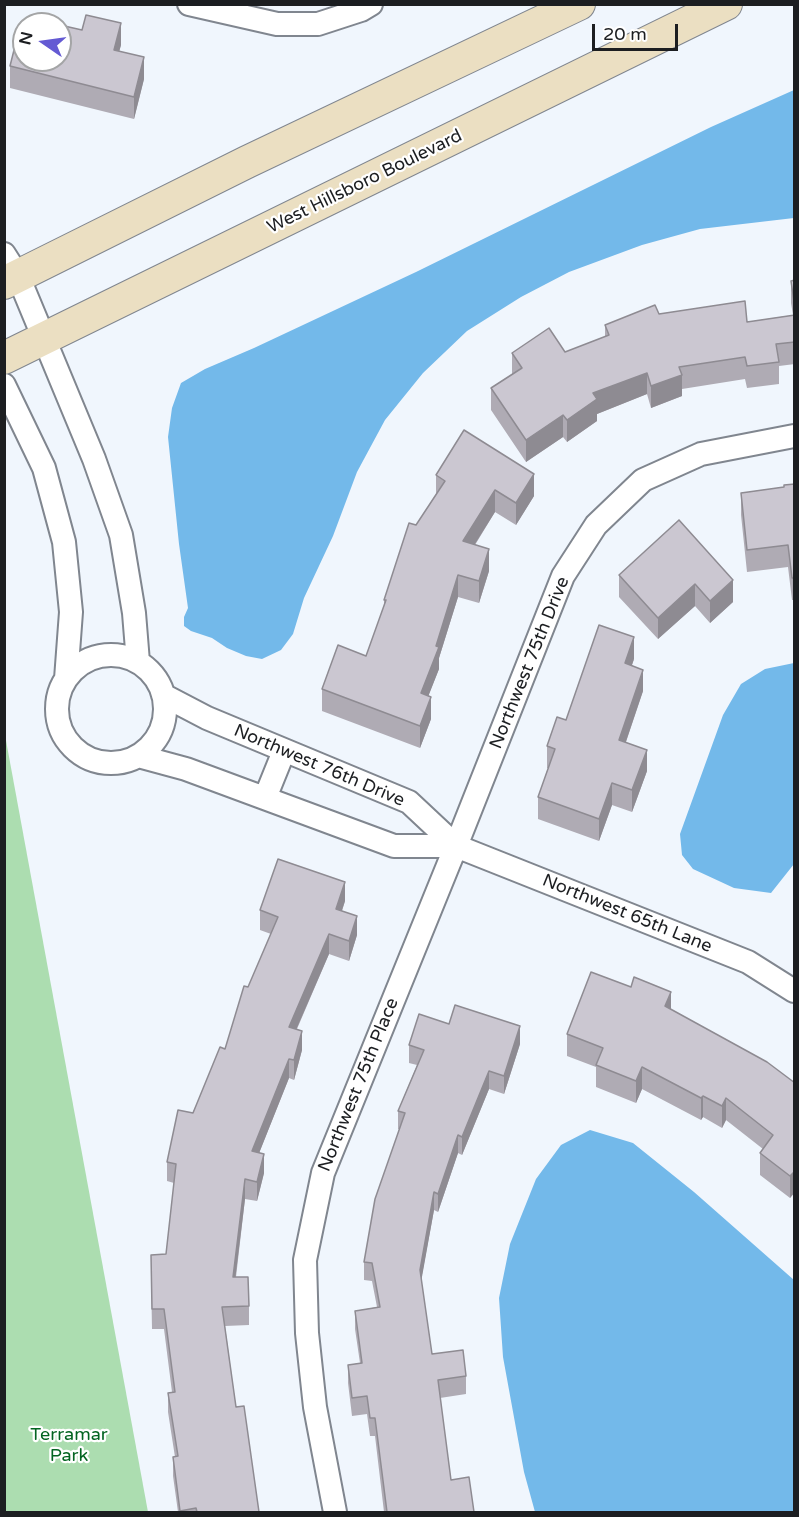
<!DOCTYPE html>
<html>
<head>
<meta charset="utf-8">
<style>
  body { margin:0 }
  #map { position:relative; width:799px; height:1517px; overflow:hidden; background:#f0f6fd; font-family:"Varela Round",sans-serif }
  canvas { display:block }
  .frame { position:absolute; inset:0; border:6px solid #1c1e21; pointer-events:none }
  .north { position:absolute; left:12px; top:12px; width:60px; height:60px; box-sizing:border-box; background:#fff; border:2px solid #a4a5a6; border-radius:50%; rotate:283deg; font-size:16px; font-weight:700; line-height:24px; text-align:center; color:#1c1e21 }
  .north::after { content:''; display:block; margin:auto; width:21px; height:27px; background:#645ad3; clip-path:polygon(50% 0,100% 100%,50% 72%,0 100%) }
  .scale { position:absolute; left:592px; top:24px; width:86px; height:27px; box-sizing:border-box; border:3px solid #1c1e21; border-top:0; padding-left:8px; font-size:18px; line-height:21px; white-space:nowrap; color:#1c1e21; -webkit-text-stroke:4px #fff; paint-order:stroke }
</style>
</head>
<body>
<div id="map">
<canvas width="799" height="1517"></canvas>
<div class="frame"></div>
<div class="north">N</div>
<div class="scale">20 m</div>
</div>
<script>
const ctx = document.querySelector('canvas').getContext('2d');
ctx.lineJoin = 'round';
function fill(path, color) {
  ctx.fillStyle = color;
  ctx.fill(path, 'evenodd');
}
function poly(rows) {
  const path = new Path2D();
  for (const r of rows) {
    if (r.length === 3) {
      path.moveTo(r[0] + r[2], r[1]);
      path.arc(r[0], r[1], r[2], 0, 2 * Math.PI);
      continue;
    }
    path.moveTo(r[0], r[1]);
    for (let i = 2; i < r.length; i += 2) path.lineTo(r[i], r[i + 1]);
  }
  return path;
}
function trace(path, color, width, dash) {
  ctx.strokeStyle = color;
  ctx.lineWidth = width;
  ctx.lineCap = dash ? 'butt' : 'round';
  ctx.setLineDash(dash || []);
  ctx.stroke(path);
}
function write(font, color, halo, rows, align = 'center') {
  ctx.font = font + ' "Varela Round",sans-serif';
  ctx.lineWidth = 4.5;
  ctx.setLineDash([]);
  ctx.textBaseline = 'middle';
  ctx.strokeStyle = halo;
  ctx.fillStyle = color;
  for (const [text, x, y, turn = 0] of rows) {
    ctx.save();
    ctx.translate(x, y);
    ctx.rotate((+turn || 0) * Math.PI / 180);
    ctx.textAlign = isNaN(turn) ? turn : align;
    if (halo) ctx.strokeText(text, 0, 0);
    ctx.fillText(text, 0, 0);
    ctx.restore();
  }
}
const green = poly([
  [5,735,148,1512,5,1512]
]);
const water = poly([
  [794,90,794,218,700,229,642,245,569,272,521,297,467,331,423,373,385,420,357,472,333,536,304,598,293,634,281,650,262,659,246,656,227,648,212,638,191,631,184,626,184,617,188,608,179,544,168,437,172,408,181,383,205,369,254,348,416,272,711,127],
  [794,663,794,864,771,893,734,888,693,869,682,855,680,834,723,715,741,684,765,669],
  [590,1130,633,1143,694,1192,794,1280,794,1512,535,1512,524,1472,503,1357,499,1298,510,1244,536,1179,561,1145]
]);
const street = poly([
  [189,4,277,24,318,24,361,10,371,4],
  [4,254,18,276,94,459,121,535,134,613,138,662],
  [4,385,44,468,64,542,71,612,66,679],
  [111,709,54],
  [163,695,207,718,409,802,456,846,748,962,794,991],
  [138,756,186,769,394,846,456,846],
  [265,798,284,751],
  [335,1512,315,1407,307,1333,305,1260,323,1173,456,846,563,576,596,525,643,480,701,454,794,436]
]);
const secondary = poly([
  [4,283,247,162,579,4],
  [4,358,726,4]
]);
const wall = poly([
  [121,45,119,51,144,79,134,119,10,88,10,66],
  [795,280,795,364,779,366,779,384,747,388,745,379,682,389,682,396,651,408,647,394,597,414,597,421,567,442,563,437,526,462,491,410,491,388,512,374,512,353,565,352,605,337,605,325,659,314,747,322,793,315,791,303,791,281],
  [436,475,534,496,516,525,495,512,475,545,489,571,479,603,458,597,439,658,439,669,428,696,431,719,420,748,322,711,322,689,366,656,384,607,384,600,416,525,436,494],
  [795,484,795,600,792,600,788,567,747,572,741,515,741,493,784,487],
  [679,520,733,602,710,623,695,606,658,639,619,597,619,575],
  [634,659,632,665,643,691,626,742,647,771,632,812,612,805,599,841,538,819,538,797,548,768,547,768,547,746,566,720],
  [345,901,342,911,357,935,349,961,329,954,297,1029,302,1050,294,1080,289,1078,259,1153,264,1173,257,1201,245,1199,236,1277,249,1306,249,1325,225,1326,236,1407,259,1512,178,1512,173,1476,173,1457,175,1457,168,1412,168,1393,172,1392,164,1329,152,1329,151,1274,151,1255,166,1254,174,1183,167,1181,167,1162,225,1049,271,934,260,930,260,910],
  [671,1010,795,1083,795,1192,790,1198,760,1175,760,1153,763,1149,726,1120,722,1128,703,1117,701,1120,642,1089,636,1103,596,1087,596,1067,567,1056,567,1034],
  [449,1024,520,1044,504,1094,489,1089,462,1155,458,1153,438,1212,434,1210,421,1280,432,1354,466,1376,466,1394,440,1398,451,1480,474,1512,384,1512,375,1436,370,1436,367,1414,352,1416,348,1383,348,1365,360,1363,355,1329,355,1311,377,1307,372,1281,364,1280,364,1262,399,1129,398,1129,398,1111,417,1065,409,1063,409,1045]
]);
const shadedWall = poly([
  [121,23,121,45,114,71,114,50],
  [144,57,144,79,134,119,134,97],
  [647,373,647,394,597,414,597,421,567,442,567,420,593,393],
  [682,375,682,396,651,408,651,386],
  [563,415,563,437,526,462,526,440],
  [534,474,534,496,516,525,516,503],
  [495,490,495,512,463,563,463,541],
  [489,549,489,571,479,603,479,581],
  [458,575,458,597,439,658,439,669,421,715,421,693],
  [733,580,733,602,710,623,710,601],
  [695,584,695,606,658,639,658,618],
  [634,637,634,659,625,685,625,663],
  [643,670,643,691,619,762,619,740],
  [431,697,431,719,420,748,420,726],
  [647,750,647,771,632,812,632,790],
  [612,783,612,805,599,841,599,819],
  [345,882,345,901,336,928,336,909],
  [357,916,357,935,349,961,349,941],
  [329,934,329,954,289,1046,289,1027],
  [671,992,671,1013,665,1006],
  [520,1026,520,1044,504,1094,504,1076],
  [302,1031,302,1050,294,1080,294,1060],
  [289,1059,289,1078,252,1171,252,1151],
  [642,1067,642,1089,636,1103,636,1081],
  [489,1071,489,1089,462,1155,462,1137],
  [703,1096,703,1117,701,1120,701,1098],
  [726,1098,726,1120,722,1128,722,1106],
  [458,1135,458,1153,438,1212,438,1194],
  [264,1154,264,1173,257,1201,257,1182],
  [795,1171,795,1192,790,1198,790,1176],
  [245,1179,245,1199,233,1297,233,1277],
  [434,1192,434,1210,420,1288,420,1270]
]);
const building = poly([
  [86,15,121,23,114,50,144,57,134,97,10,66,21,22,29,24,24,24,24,60,60,60,60,25,82,30,86,15],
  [41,21,56,24,40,24,41,21],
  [795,280,795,308,791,281,795,280],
  [745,301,747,322,795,315,795,342,776,344,779,362,747,366,745,357,679,367,682,375,651,386,647,373,593,393,597,399,567,420,563,415,526,440,491,388,522,368,512,353,549,328,565,352,609,335,605,325,655,305,659,314,745,301],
  [464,430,534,474,516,503,495,490,463,541,489,549,479,581,458,575,436,646,439,647,421,693,431,697,420,726,322,689,338,645,366,656,386,600,384,600,409,523,416,525,445,481,436,475,464,430],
  [795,484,795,578,792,578,788,545,747,550,741,493,784,487,784,485,795,484],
  [679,520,733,580,710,601,695,584,658,618,619,575,679,520],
  [599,625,634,637,625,663,643,670,619,740,647,750,632,790,612,783,599,819,538,797,555,749,547,746,557,717,566,720,599,625],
  [278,859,345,882,336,909,357,916,349,941,329,934,289,1027,302,1031,294,1060,289,1059,252,1151,264,1154,257,1182,245,1179,233,1277,248,1277,249,1306,222,1307,236,1407,244,1406,259,1512,197,1512,196,1508,180,1511,173,1457,178,1456,168,1393,175,1392,164,1309,152,1309,151,1255,166,1254,176,1164,167,1162,178,1110,193,1113,220,1047,225,1049,244,986,248,987,278,917,260,910,278,859],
  [591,972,631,987,634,977,671,992,665,1006,767,1062,795,1083,795,1171,790,1176,760,1153,773,1135,726,1098,722,1106,703,1096,701,1098,642,1067,636,1081,596,1065,603,1048,567,1034,591,972],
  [455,1005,520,1026,504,1076,489,1071,462,1137,458,1135,438,1194,434,1192,420,1270,432,1354,463,1350,466,1376,438,1380,451,1480,469,1477,474,1512,387,1512,375,1418,370,1418,367,1396,352,1398,348,1365,362,1363,355,1311,380,1307,372,1263,364,1262,375,1199,405,1113,398,1111,424,1050,409,1045,419,1014,449,1024,455,1005]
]);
const streetNames = [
  ["West Hillsboro Boulevard",365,182,-26],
  ["Northwest 75th Drive",530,663,-68],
  ["Northwest 76th Drive",319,766,23],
  ["Northwest 65th Lane",627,914,22],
  ["Northwest 75th Place",359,1085,-68]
];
const parkNames = [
  ["Terramar",69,1435],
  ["Park",69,1456]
];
fill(green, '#acddb0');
fill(water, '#73b9ea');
trace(street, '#80868f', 26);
trace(secondary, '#80868f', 34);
trace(street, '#fff', 22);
trace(secondary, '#ebdfc2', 32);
fill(wall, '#afabb4');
fill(shadedWall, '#8e8b92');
fill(building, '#cbc7d1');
trace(building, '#8e8b92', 1.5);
write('18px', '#1c1e21', '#fff', streetNames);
write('18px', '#036421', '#fff', parkNames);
</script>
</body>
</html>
